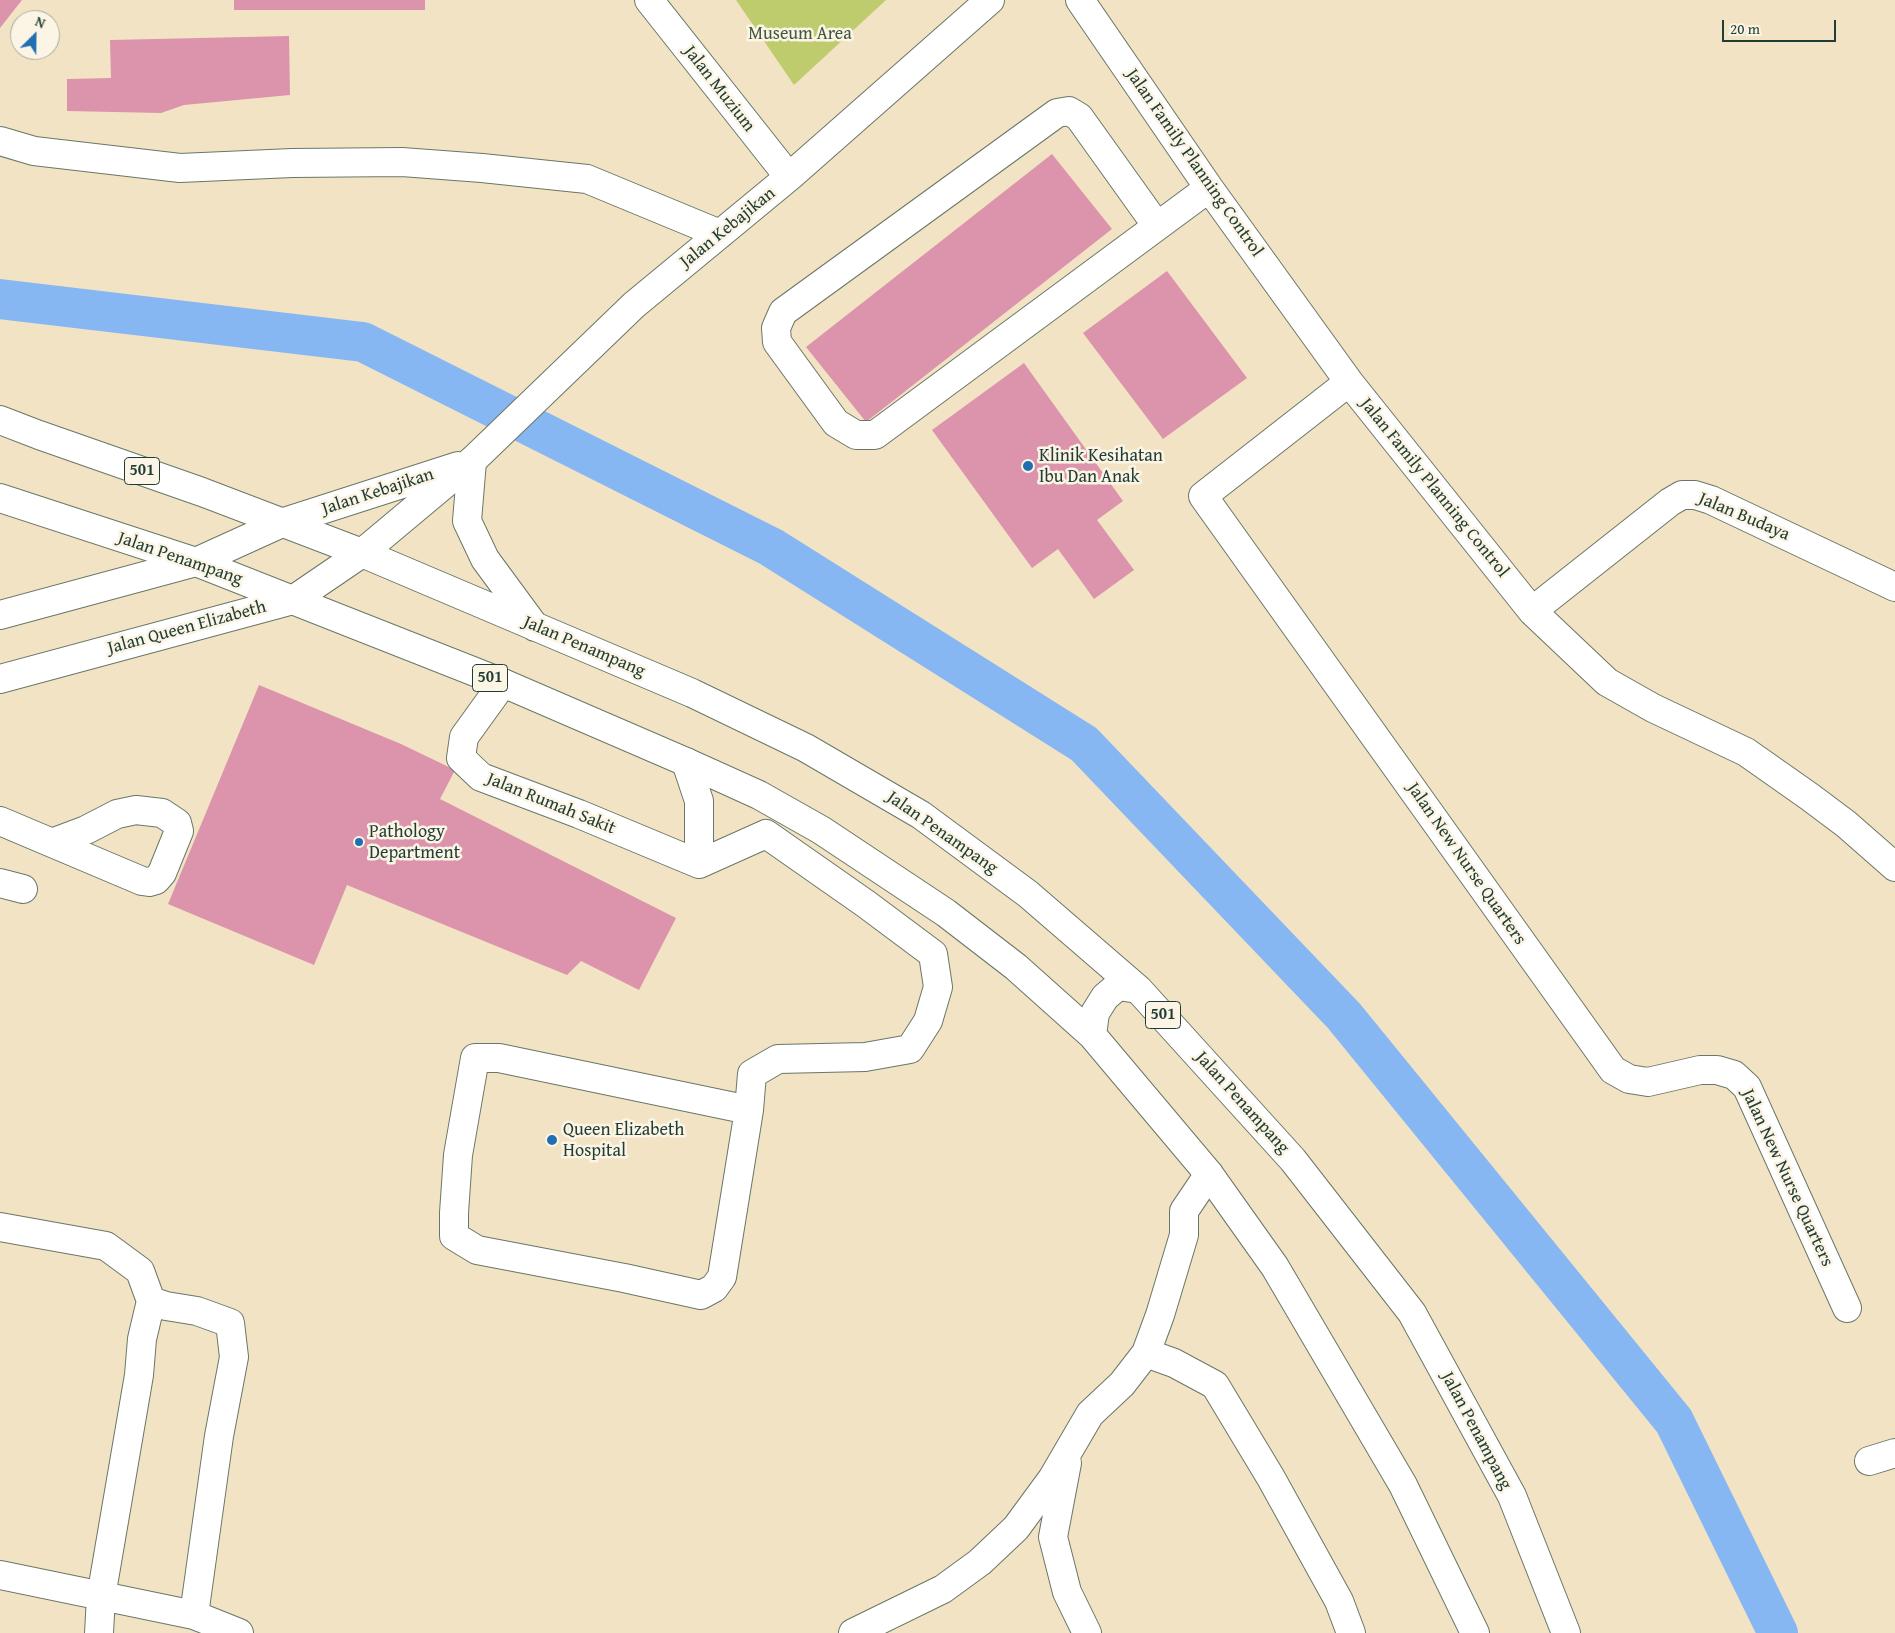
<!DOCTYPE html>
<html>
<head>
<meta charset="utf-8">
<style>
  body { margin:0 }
  #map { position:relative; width:1895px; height:1633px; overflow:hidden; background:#f2e3c4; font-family:"Gentium Book Plus",serif }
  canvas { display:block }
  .north { position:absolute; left:10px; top:10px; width:50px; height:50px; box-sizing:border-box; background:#fcf5e5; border:1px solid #a4ab9e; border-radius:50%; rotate:23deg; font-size:14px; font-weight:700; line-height:20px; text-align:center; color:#1f3d34 }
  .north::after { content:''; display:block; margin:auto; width:18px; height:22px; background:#1f6fb2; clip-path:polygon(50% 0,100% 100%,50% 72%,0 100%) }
  .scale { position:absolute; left:1722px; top:20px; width:114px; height:22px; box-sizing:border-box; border:2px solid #1f3d34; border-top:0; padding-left:6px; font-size:15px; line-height:18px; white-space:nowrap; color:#1f3d34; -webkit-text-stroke:4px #fcf5e5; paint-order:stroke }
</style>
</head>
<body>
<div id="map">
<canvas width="1895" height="1633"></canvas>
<div class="north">N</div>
<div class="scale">20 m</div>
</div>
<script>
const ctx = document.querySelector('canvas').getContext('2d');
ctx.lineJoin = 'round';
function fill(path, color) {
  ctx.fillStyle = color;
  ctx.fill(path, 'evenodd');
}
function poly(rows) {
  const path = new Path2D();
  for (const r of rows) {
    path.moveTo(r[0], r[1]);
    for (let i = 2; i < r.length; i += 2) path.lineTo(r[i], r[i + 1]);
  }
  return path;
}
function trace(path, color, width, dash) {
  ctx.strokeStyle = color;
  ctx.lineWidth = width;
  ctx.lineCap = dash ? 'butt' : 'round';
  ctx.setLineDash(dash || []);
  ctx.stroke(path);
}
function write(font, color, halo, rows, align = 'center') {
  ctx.font = font + ' "Gentium Book Plus",serif';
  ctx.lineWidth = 5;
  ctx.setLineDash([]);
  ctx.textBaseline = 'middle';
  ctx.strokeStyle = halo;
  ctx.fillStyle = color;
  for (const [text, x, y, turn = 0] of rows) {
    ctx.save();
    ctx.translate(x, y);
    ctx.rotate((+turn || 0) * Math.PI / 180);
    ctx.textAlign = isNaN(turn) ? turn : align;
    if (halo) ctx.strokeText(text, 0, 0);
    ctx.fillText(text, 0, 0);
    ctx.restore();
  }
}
const green = poly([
  [736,0,886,0,794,85]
]);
const canal = poly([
  [0,299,363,342,771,547,1084,744,1344,1016,1674,1421,1778,1633]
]);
const building = poly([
  [0,0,22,0,0,28],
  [234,0,425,0,425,10,234,10],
  [289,36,290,95,184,105,161,113,67,111,67,79,111,78,110,40],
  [1052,154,1112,229,866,422,806,347],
  [1167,271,1247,378,1163,439,1083,333],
  [1024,363,1123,501,1097,520,1134,570,1094,599,1058,549,1032,568,932,430],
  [259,685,401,744,455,770,440,799,676,918,639,990,581,961,567,975,347,885,314,965,168,904]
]);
const minor = poly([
  [649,0,789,177],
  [1080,0,1209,188,1349,382,1532,611,1607,682,1653,708,1746,752,1810,797,1846,824,1895,867],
  [0,141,34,151,180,168,292,163,402,162,482,168,587,179,720,234],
  [1157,226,1079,117,1069,111,1057,113,783,312,776,328,777,342,836,423,856,435,875,435,1209,188],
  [1349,382,1203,496,1613,1070,1629,1079,1648,1082,1700,1070,1717,1070,1734,1075,1747,1087,1847,1308],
  [1532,611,1670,502,1682,495,1695,495,1711,500,1895,587],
  [0,615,196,562,284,522,458,466],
  [0,679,293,600,362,553,472,461,634,305,789,177,990,0],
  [503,683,464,737,461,758,481,777,579,814,699,864],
  [686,762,699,801,699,864,766,834,866,904,933,954,938,987,928,1021,910,1049,865,1057,778,1059,752,1074,749,1110,722,1277,714,1288,701,1295,624,1278,477,1250,454,1236,454,1213,458,1155,475,1058,499,1058,749,1110],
  [0,821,142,881,149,882,156,880,162,873,179,831,177,823,162,813,136,810,117,814,86,830,54,842],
  [0,883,23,889],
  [0,1227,106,1246,140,1271,151,1301],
  [1146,1353,1174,1363,1215,1385,1271,1478,1339,1601,1351,1633],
  [1869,1461,1895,1453],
  [1067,1463,1053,1537,1067,1592,1087,1633],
  [0,1575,194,1615,239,1633],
  [99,1633,101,1597,139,1375,142,1339,151,1301,166,1306,197,1311,230,1323,234,1357,219,1436,194,1615],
  [853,1633,943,1589,980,1562,1016,1528,1052,1479,1090,1414,1122,1384,1146,1353,1160,1315,1184,1235,1184,1211,1209,1174]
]);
const major = poly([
  [0,420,39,435,202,492,362,553,692,693,806,748,921,815,1028,894,1138,989,1293,1160,1412,1313,1512,1496,1566,1633],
  [472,461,467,521,485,559,535,627],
  [0,498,196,562,503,683,686,762,759,795,821,830,946,913,1016,967,1092,1035,1209,1174,1275,1267,1403,1485,1475,1633],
  [1092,1035,1095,1013,1105,997,1118,986,1138,989]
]);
const markers = [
  [1028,466,6,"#1f6fb2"],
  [359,842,5,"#1f6fb2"],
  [552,1140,6,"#1f6fb2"]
];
const shields = [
  [142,471,35],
  [490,678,35],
  [1163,1015,35]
];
const shieldNames = [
  ["501",142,471],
  ["501",490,678],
  ["501",1163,1015]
];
const parkNames = [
  ["Museum Area",800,34]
];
const streetNames = [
  ["Jalan Muzium",719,89,52],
  ["Jalan Family Planning Control",1194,163,55],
  ["Jalan Kebajikan",728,228,-39],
  ["Jalan Family Planning Control",1434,488,51],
  ["Jalan Kebajikan",378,492,-18],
  ["Jalan Budaya",1744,517,23],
  ["Jalan Penampang",180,559,19],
  ["Jalan Queen Elizabeth",187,628,-15],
  ["Jalan Penampang",584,647,23],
  ["Jalan Rumah Sakit",551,804,22],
  ["Jalan Penampang",942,833,35],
  ["Jalan New Nurse Quarters",1466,864,55],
  ["Jalan Penampang",1242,1103,48],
  ["Jalan New Nurse Quarters",1787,1178,65],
  ["Jalan Penampang",1476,1431,62]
];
const poiNames = [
  ["Klinik Kesihatan",1039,456],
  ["Ibu Dan Anak",1039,477],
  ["Pathology",369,832],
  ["Department",369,853],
  ["Queen Elizabeth",563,1130],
  ["Hospital",563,1151]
];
fill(green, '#becc6e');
trace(canal, '#87b7f2', 40);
fill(building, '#dc93ac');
trace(minor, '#697766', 30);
trace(major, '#697766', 30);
trace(minor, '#fff', 28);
trace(major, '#fff', 28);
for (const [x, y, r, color] of markers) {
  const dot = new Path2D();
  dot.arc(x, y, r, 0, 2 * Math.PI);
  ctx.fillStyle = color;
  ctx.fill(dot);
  trace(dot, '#fcf5e5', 2);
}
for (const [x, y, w] of shields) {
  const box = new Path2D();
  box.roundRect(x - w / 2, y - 13.5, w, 27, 4);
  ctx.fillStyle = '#fcf5e5';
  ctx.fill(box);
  trace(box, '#1f3d34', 1);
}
write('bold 16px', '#1f3d34', null, shieldNames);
write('18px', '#3f5a40', '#fcf5e5', parkNames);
write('18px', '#1f3d34', '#fcf5e5', streetNames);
write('18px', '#1f3d34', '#fcf5e5', poiNames, 'left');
</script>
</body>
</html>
